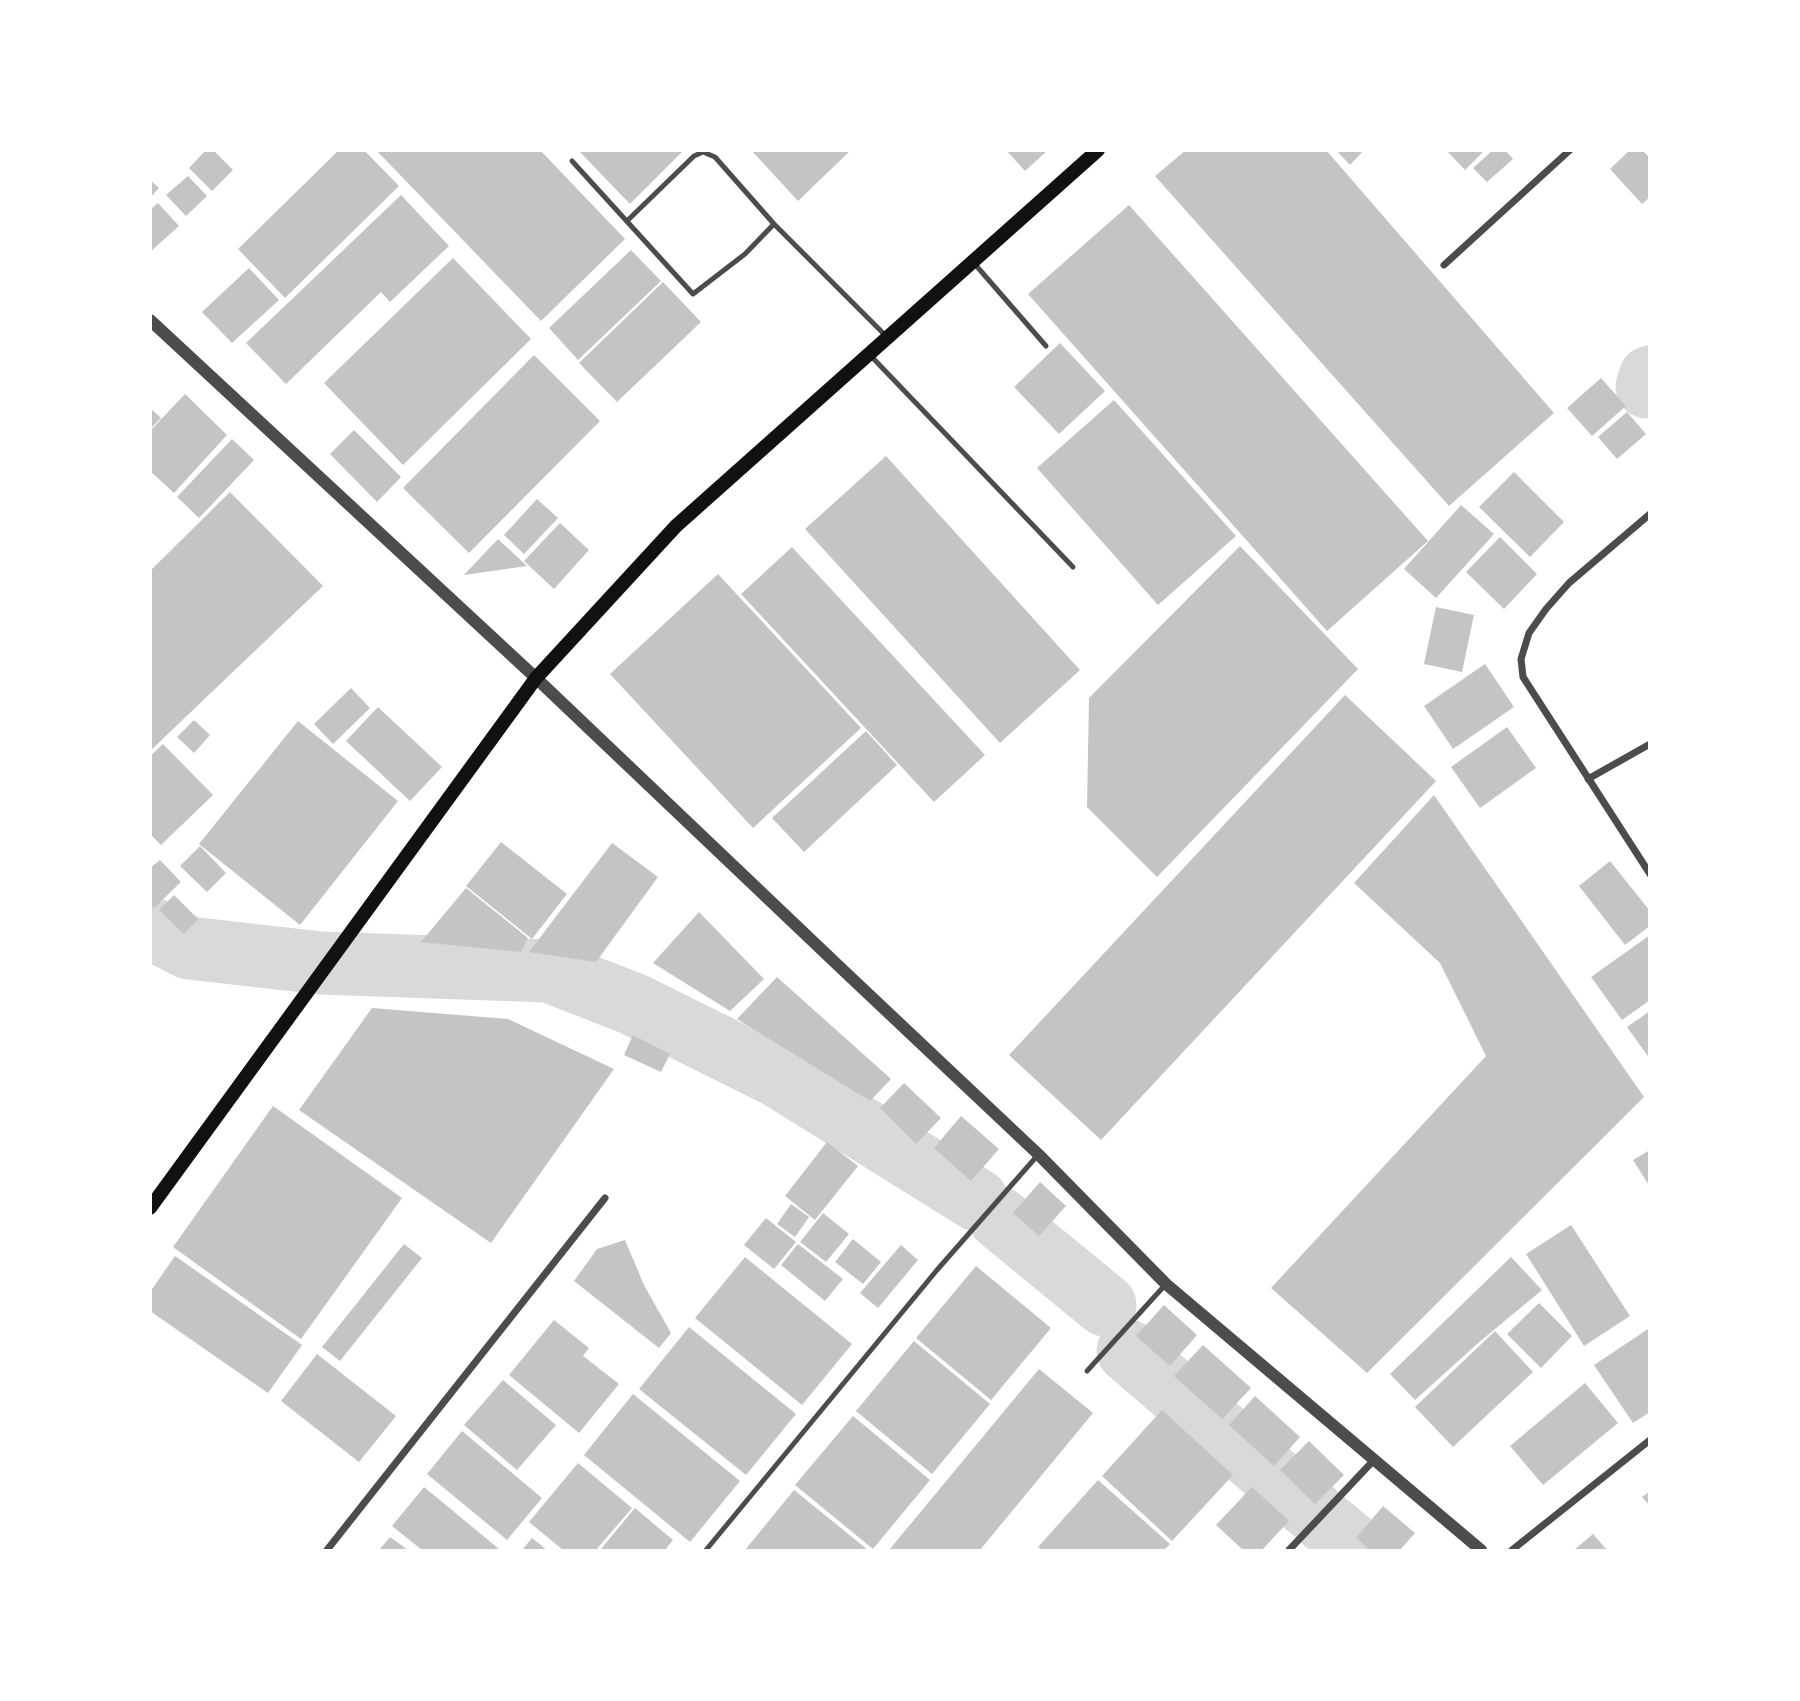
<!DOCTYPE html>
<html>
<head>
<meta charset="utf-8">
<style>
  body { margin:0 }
  #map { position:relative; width:1800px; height:1701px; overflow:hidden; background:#fff; font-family:Roboto,sans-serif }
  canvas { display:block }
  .frame { position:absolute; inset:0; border:152px solid #fff; pointer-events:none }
</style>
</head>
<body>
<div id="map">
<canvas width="1800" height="1701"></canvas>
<div class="frame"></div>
</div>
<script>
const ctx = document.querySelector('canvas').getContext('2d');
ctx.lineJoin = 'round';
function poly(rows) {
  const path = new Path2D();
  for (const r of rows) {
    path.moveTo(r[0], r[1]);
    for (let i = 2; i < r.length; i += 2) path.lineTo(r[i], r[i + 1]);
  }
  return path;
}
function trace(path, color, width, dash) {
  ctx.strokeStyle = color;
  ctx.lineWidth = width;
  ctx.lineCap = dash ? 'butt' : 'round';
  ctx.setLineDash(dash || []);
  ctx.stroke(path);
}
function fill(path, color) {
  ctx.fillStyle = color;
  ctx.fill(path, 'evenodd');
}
const stream = poly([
  [1647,387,1650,391]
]);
const river = poly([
  [1647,387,1650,377],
  [150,928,189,948,321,963,548,971,633,1004,778,1076,977,1200],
  [999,1218,1105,1305],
  [1128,1351,1313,1511],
  [1325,1522,1359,1550]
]);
const building = poly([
  [206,150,213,150,233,170,212,191,189,168],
  [339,150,364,150,399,186,285,298,238,249],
  [376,150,540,150,625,239,541,321],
  [578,150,684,150,630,204],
  [751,150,851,150,798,201],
  [1006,150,1048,150,1025,171],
  [1186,150,1326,150,1554,413,1449,506,1155,176],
  [1336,150,1364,150,1350,165],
  [1446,150,1485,150,1465,170],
  [1493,150,1505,150,1513,159,1487,182,1473,168],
  [1630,150,1642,150,1650,158,1650,197,1642,204,1610,169],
  [188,176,207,196,186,216,166,195],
  [150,180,159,188,150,198],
  [401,195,449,246,390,302,381,292,286,384,246,343],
  [158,203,179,226,150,252,150,210],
  [1129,205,1428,541,1327,631,1028,294],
  [631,250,661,281,578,360,549,328],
  [453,258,531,339,403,465,324,383],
  [249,268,279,300,232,343,202,312],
  [663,282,701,322,617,402,579,363],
  [1060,343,1105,391,1059,434,1014,387],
  [534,355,600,421,469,553,403,488],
  [1601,378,1626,406,1592,436,1567,408],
  [185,394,227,435,174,493,150,471,150,431],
  [1114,400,1236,536,1158,605,1037,468],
  [150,408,161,418,150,429],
  [1627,412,1646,434,1617,459,1598,437],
  [354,430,401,477,377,502,330,454],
  [232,439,254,460,199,518,177,497],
  [886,456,1080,670,1000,743,805,529],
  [1514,472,1564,522,1530,557,1479,507],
  [230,492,323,586,150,751,150,571],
  [537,499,558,518,524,554,504,535],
  [1461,505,1494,534,1436,598,1404,569],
  [560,523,589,550,554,589,524,561],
  [1500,537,1537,574,1504,609,1466,572],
  [498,539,527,566,464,575],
  [1240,546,1358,669,1157,877,1087,807,1089,698],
  [792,547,985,755,934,802,741,594],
  [718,574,861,728,753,828,610,674],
  [1436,607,1474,615,1462,672,1424,664],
  [1485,664,1514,707,1453,749,1424,706],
  [351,688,370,708,333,744,314,724],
  [1345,695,1436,781,1101,1140,1009,1055],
  [378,707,442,767,410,801,346,741],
  [194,720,210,735,194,753,177,737],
  [298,721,398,801,300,925,199,844],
  [1507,727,1536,768,1480,808,1451,767],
  [866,731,897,765,804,852,772,818],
  [163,744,213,795,161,845,150,834,150,756],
  [1434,795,1644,1097,1367,1373,1271,1288,1486,1056,1440,963,1354,883],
  [501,842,567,894,532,939,466,886],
  [612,843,658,877,596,962,529,952],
  [200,846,226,873,207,892,180,866],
  [160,860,181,882,154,908,150,904,150,868],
  [1610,861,1650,911,1650,926,1625,945,1579,886],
  [466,888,528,938,521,952,421,942],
  [174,895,198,919,184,934,159,910],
  [699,912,764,979,730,1011,653,963],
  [1650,935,1650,1000,1622,1020,1591,977],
  [777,977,891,1079,870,1101,737,1019],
  [372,1008,508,1019,614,1069,491,1243,299,1110],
  [1650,1011,1650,1059,1627,1027],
  [633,1035,670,1054,661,1072,624,1055],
  [904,1083,941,1118,916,1144,880,1108],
  [273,1106,402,1198,301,1339,173,1247],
  [961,1116,999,1149,971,1181,934,1148],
  [827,1142,858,1166,815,1220,785,1196],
  [1650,1150,1650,1187,1633,1160],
  [1040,1182,1066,1206,1039,1236,1013,1213],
  [791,1204,809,1217,795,1237,777,1224],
  [823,1213,849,1234,826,1262,800,1242],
  [766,1218,796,1242,774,1269,744,1245],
  [1571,1225,1630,1316,1584,1346,1526,1254],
  [853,1239,881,1262,863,1284,835,1262],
  [625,1240,644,1285,671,1333,659,1348,574,1281,597,1249],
  [404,1244,422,1258,340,1361,322,1347],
  [798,1244,843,1279,825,1301,781,1265],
  [901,1245,918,1260,878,1308,860,1293],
  [175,1256,302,1345,268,1393,150,1311,150,1292],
  [745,1257,852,1344,802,1405,695,1318],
  [1511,1257,1542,1290,1477,1344,1415,1400,1390,1374],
  [976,1266,1051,1328,991,1400,916,1338],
  [1539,1303,1572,1336,1541,1368,1507,1334],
  [1164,1305,1197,1335,1170,1366,1136,1336],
  [554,1320,589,1348,583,1356,619,1384,579,1433,509,1375],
  [689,1327,796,1414,746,1475,639,1389],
  [1648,1329,1650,1412,1633,1423,1594,1365],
  [1495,1331,1533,1372,1453,1447,1415,1407],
  [914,1341,990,1404,932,1474,856,1411],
  [1203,1345,1251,1388,1222,1419,1174,1376],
  [317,1354,396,1416,359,1462,281,1401],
  [1039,1369,1093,1413,980,1550,889,1550],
  [503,1380,556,1425,517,1470,464,1425],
  [1585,1383,1618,1423,1543,1485,1510,1446],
  [633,1394,740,1481,690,1542,584,1455],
  [1255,1396,1300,1437,1274,1466,1229,1425],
  [1162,1410,1233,1475,1172,1541,1102,1476],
  [853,1416,930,1480,873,1549,795,1485],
  [462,1431,542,1498,507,1540,427,1474],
  [1309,1441,1344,1475,1315,1504,1280,1470],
  [578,1463,632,1508,596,1550,563,1550,529,1522],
  [1098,1480,1170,1544,1164,1550,1042,1550,1038,1547],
  [424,1487,499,1549,497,1550,422,1550,392,1526],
  [1252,1487,1289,1521,1262,1550,1243,1550,1216,1525],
  [794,1490,868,1550,745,1550],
  [1650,1491,1650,1506,1642,1497],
  [1383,1506,1415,1533,1400,1550,1370,1550,1356,1538],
  [635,1508,673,1540,665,1550,600,1550],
  [1593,1534,1607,1550,1574,1550],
  [390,1537,408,1550,379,1550],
  [532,1538,547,1550,522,1550]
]);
const service = poly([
  [572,161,693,294,745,254,774,224],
  [628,220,694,156,703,152,715,157,774,224,887,337],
  [973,262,1046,346],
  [869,354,1073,567],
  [1087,1371,1166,1284],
  [706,1550,937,1270,1037,1156]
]);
const minor = poly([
  [1444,265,1570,150],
  [1650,514,1569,583,1546,609,1529,633,1521,659,1523,677,1650,874],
  [1588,779,1650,744],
  [327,1550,605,1198],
  [1289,1550,1374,1460],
  [1512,1550,1650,1440]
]);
const tertiary = poly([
  [150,320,536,678,844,971,1038,1154,1166,1284,1481,1550]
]);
const secondary = poly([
  [150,1208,536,678,676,526,1098,150]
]);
trace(stream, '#d9d9d9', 10);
trace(river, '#d9d9d9', 63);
fill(building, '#c4c4c4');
trace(service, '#4c4c4c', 5);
trace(minor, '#4c4c4c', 7);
trace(tertiary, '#4c4c4c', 12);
trace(secondary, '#111', 14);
</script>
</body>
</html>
